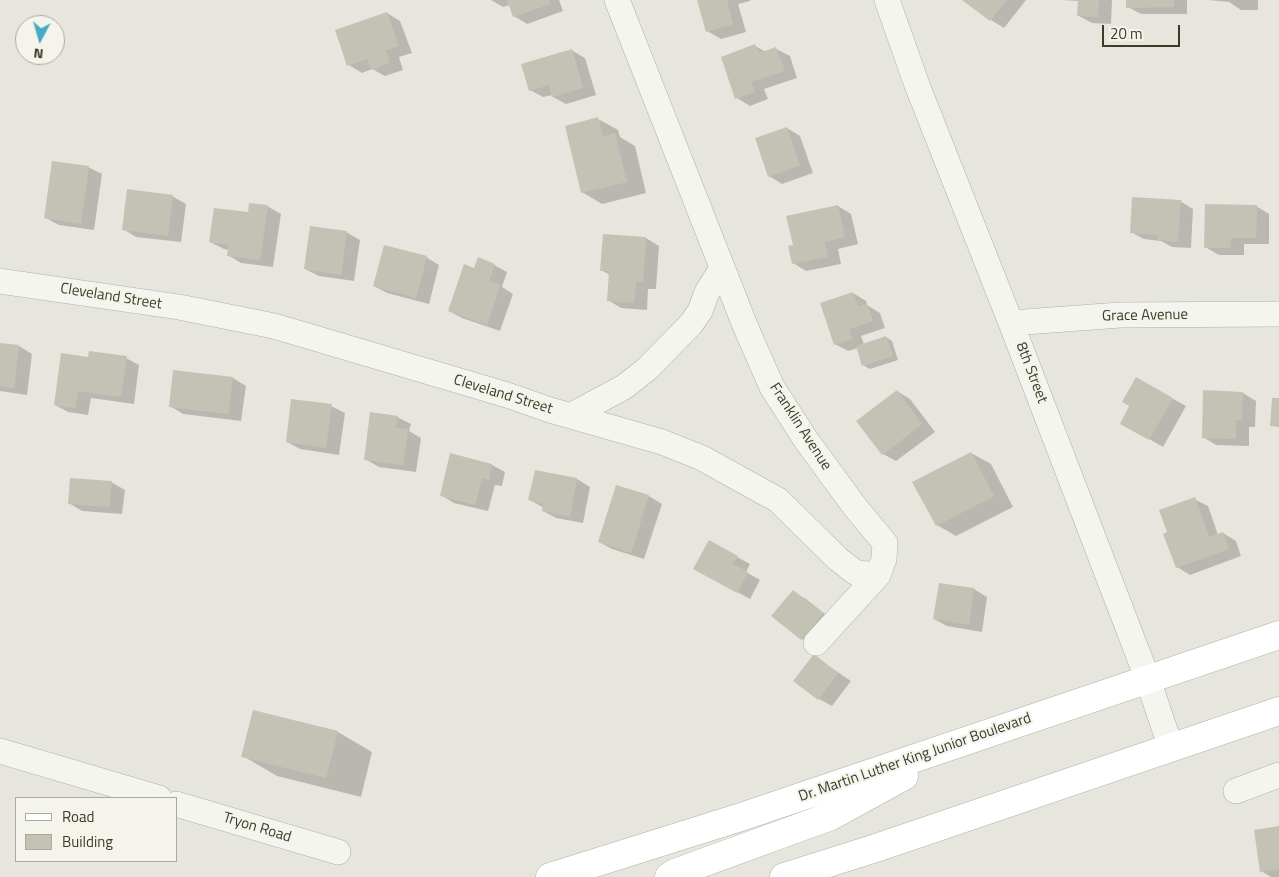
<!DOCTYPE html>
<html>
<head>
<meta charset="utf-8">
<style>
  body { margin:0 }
  #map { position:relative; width:1279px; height:877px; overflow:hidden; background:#e7e6de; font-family:"Titillium Web",sans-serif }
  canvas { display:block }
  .legend { position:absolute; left:15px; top:797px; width:162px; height:65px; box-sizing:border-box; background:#f4f4ed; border:1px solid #aaaa9e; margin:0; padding:6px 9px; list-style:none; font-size:15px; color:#3c3c28 }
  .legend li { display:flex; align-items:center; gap:10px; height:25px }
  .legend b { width:25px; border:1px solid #aaaa9e }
  .north { position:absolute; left:15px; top:15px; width:50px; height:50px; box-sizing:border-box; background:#f4f4ed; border:1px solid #aaaa9e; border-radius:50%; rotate:186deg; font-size:14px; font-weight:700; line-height:20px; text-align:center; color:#3c3c28 }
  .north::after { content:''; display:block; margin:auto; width:18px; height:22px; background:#48abc6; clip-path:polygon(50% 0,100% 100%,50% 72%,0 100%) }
  .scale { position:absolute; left:1102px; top:25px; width:78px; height:22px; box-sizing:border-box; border:2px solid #3c3c28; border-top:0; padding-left:6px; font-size:15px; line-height:18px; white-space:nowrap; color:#3c3c28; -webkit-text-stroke:4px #f4f4ed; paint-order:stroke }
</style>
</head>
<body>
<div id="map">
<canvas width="1279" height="877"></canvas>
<ul class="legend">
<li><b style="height:6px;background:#fff"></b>Road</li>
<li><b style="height:14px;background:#c3c3b5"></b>Building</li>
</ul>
<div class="north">N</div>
<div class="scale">20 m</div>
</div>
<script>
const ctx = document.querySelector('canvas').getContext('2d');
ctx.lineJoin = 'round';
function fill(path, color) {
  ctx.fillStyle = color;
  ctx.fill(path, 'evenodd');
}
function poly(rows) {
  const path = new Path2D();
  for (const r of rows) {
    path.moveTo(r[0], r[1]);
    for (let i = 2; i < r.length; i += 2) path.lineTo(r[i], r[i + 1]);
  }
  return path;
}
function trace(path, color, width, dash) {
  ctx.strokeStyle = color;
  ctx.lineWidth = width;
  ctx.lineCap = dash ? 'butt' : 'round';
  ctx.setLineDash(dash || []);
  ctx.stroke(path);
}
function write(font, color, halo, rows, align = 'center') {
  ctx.font = font + ' "Titillium Web",sans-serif';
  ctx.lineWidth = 4.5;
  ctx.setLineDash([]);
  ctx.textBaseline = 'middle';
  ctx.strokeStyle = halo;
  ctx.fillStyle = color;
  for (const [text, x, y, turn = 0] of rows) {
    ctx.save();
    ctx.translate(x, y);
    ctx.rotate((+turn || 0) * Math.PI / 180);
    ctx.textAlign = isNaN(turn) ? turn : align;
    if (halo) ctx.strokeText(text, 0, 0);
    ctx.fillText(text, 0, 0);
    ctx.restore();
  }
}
const shadow = poly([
  [491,0,559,0,563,11,527,24,514,16,510,5,503,7],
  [699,0,750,0,750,1,738,4,746,32,721,39,707,31],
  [964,0,1026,0,1004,28,991,20],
  [1062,0,1112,0,1111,24,1092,23,1079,16,1079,1],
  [1127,0,1187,0,1187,14,1141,14,1128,7],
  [1208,0,1258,0,1258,10,1241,10,1229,2],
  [387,13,400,21,412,53,399,57,403,70,385,76,372,69,362,73,349,65],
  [755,46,766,52,776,49,790,56,797,78,764,89,768,99,750,106,737,98],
  [571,50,585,58,596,95,566,104,553,97,553,95,543,97,530,90],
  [598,119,618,130,620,137,635,146,646,193,602,204,582,192],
  [787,128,800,136,813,173,782,184,769,176],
  [88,167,102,174,94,230,59,225,46,218],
  [172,196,186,204,181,242,136,237,123,229],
  [1180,201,1193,209,1191,248,1172,247,1161,241,1144,239,1131,232],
  [267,206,281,214,273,267,241,263,228,255,229,250,224,249,210,242,249,213],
  [838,206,851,214,858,244,838,249,841,264,806,271,793,263,794,246],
  [1256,206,1269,214,1269,244,1244,244,1244,255,1219,255,1205,247],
  [346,232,360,240,354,281,319,276,305,269],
  [646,238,659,246,656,289,648,289,647,310,621,308,608,300,610,275,601,270],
  [426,257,439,265,429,304,387,293,374,286],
  [494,265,507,272,502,287,513,294,500,331,462,318,449,311],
  [853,293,866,301,867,305,880,313,885,328,861,336,864,344,886,337,892,341,898,360,870,369,863,365,858,348,848,351,835,344],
  [0,344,19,346,32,354,27,395,0,391],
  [126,358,139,365,134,404,91,398,88,415,68,412,55,405,89,359],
  [233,378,246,386,241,421,183,414,170,406],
  [1137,379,1186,406,1163,447,1121,423,1131,406],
  [897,391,910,399,935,432,896,461,883,454],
  [1205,392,1243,393,1256,401,1255,427,1249,427,1249,446,1216,445,1203,437],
  [331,406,345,413,339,455,300,449,287,442],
  [397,417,411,424,409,431,421,438,416,472,379,467,365,459],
  [971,453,991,464,1013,507,956,536,937,525],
  [451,455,492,465,505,472,502,486,495,485,488,511,454,503,441,495],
  [536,471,577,479,590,487,583,523,556,518,543,511,544,508,530,500],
  [111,482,125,490,122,514,82,511,69,503],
  [649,496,662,504,644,559,612,549,599,542],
  [1194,499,1208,506,1218,535,1223,533,1236,541,1241,556,1190,575,1177,567],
  [737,557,750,564,746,572,760,580,750,599,708,576],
  [974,589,987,597,982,632,947,626,934,619],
  [793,592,806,599,835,622,815,647,802,639],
  [814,656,851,681,832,706,819,699],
  [338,732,372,752,361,797,277,776,243,756],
  [1279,827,1279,877,1271,877,1261,871]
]);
const building = poly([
  [507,0,549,0,551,4,513,17],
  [697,0,727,0,733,24,706,32],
  [962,0,1007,0,990,21],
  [1078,0,1099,0,1098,17,1077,16],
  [1126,0,1174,0,1174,7,1126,8],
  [387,12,399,46,386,50,390,63,371,70,367,59,347,66,335,30],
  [755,44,759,53,776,47,785,71,751,82,755,92,735,99,721,57],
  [572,49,583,88,552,97,549,85,529,91,521,64],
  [598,117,603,137,615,133,627,182,581,193,565,126],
  [787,127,800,165,768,177,755,138],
  [52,161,89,166,81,224,44,218],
  [127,189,173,195,168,236,122,230],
  [1132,197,1181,200,1178,242,1157,240,1158,235,1130,233],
  [249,203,268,205,260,260,227,256,228,245,209,242,214,208,248,212],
  [1205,204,1257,205,1256,238,1231,238,1231,248,1204,248],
  [838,205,845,237,825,242,828,257,792,264,788,246,793,245,786,216],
  [310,226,347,231,341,275,304,269],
  [603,234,646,237,643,282,636,282,634,303,607,301,609,271,600,271],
  [384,245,427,256,416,298,373,286],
  [478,257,495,264,489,281,500,285,487,325,448,311,464,264,474,268],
  [853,292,858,306,867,304,873,321,849,329,852,339,834,345,820,303],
  [886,336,893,356,862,366,856,346],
  [0,343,19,345,14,388,0,386],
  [89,351,127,356,121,397,78,391,75,408,54,405,61,353,88,357],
  [173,370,233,377,228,414,169,407],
  [1136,377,1173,398,1149,440,1120,424,1129,406,1122,402],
  [897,390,922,424,882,455,856,421],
  [1203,390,1243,392,1242,420,1236,420,1236,439,1202,438],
  [1272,398,1279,398,1279,427,1270,426],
  [291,399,332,404,326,448,286,442],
  [370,412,398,416,396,428,408,429,403,465,364,460],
  [971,452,994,496,936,526,912,482],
  [450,453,492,464,489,480,482,478,475,505,440,496],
  [535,470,577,478,570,517,542,511,543,504,528,500],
  [70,478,112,481,109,507,68,504],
  [616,485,649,495,631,553,598,542],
  [1195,497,1209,537,1223,532,1229,549,1176,568,1163,534,1167,532,1159,510],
  [709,540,738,556,733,564,748,572,737,593,693,569],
  [939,583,974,588,969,625,933,619],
  [793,590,823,613,801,640,771,616],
  [814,654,838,673,818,700,793,681],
  [253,710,338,731,326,778,241,757],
  [1279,826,1279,869,1260,872,1254,830]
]);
const street = poly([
  [617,0,746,328,772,387,806,440,855,507,885,543,884,559,878,575,816,643],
  [887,0,917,85,1011,323,1148,680,1171,748],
  [0,281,179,307,274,326,507,395,550,410,662,442,702,458,778,500,838,559,856,573,878,575],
  [1011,323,1120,315,1279,314],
  [572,415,624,387,647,369,691,324,700,311,707,292,722,268],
  [0,751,159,798],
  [1236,791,1279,775],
  [176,804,338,852]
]);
const primary = poly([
  [550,877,741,817,1279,635],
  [669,877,675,873,831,816,904,776],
  [784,877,876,848,1279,711]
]);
const streetNames = [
  ["Cleveland Street",111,297,9],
  ["Grace Avenue",1145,316,-1],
  ["8th Street",1031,373,69],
  ["Cleveland Street",503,395,17],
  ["Franklin Avenue",800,427,57],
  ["Dr. Martin Luther King Junior Boulevard",915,758,-19],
  ["Tryon Road",257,828,17]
];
fill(shadow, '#0003');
fill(building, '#c3c3b5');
trace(street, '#b0b0a4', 26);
trace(primary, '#b2b19e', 29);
trace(street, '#f5f5f0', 25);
trace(primary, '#fff', 28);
write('15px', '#3c3c28', '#f4f4ed', streetNames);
</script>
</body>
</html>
